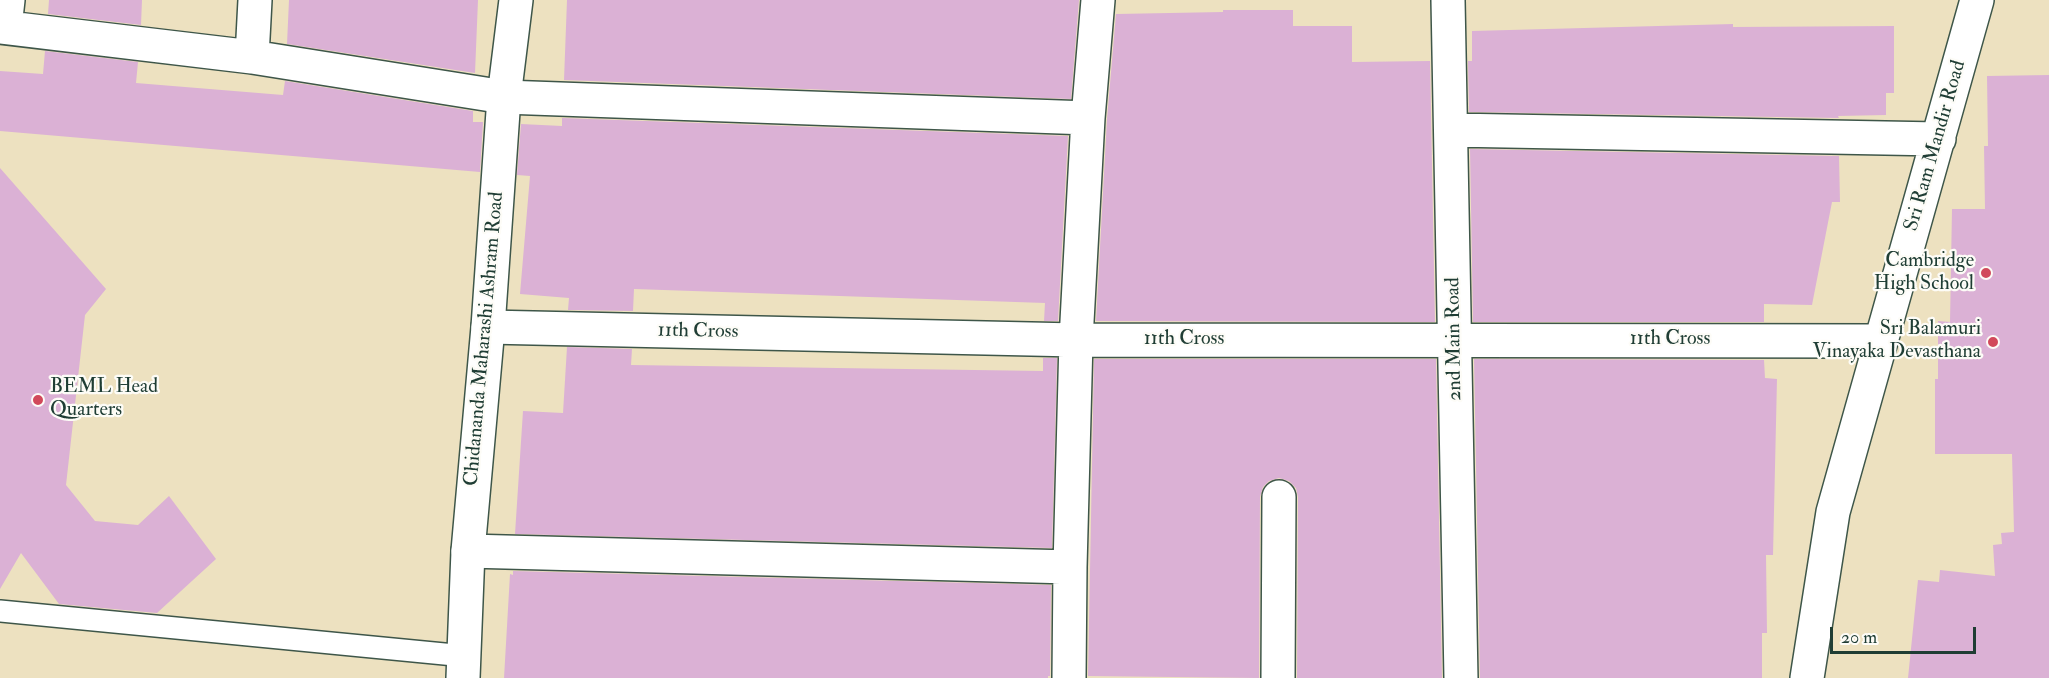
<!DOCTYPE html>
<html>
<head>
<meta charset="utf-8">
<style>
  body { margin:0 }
  #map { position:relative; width:2049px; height:678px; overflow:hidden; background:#ede1c0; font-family:"IM FELL Double Pica",serif }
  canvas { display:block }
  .scale { position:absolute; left:1830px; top:627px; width:146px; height:27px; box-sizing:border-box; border:3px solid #1f3d34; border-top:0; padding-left:8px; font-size:18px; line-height:21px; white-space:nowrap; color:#1f3d34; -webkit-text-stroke:4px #fdfcf7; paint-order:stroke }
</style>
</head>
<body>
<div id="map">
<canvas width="2049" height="678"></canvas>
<div class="scale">20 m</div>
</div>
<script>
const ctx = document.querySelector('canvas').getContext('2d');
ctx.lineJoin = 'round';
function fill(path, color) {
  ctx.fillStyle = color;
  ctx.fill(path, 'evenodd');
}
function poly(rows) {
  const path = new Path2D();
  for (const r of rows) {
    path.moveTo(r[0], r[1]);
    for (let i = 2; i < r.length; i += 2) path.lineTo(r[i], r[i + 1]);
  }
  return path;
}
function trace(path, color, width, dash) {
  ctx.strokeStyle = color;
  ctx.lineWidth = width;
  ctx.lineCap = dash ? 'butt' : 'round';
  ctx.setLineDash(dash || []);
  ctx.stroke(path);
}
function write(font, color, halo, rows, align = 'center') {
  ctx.font = font + ' "IM FELL Double Pica",serif';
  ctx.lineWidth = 4.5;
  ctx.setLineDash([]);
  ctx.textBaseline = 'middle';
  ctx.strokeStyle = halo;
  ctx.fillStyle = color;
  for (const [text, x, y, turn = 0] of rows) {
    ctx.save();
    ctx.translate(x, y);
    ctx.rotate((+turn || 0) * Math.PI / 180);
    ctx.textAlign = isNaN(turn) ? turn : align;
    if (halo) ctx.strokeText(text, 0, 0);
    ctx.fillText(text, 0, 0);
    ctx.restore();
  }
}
const building = poly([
  [49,0,142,0,141,25,48,14],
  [289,0,478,0,475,73,287,44],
  [567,0,1079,0,1071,99,564,80],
  [1223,10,1293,10,1293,26,1352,26,1352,62,1430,61,1435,322,1096,321,1107,119,1116,14,1223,12],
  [1733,24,1733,27,1894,26,1894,93,1886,93,1886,115,1838,116,1839,118,1469,112,1468,61,1472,61,1472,31],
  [45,51,138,62,136,83,283,95,285,81,473,111,473,122,483,122,480,172,0,131,0,71,43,74],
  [2049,75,2049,678,1908,678,1918,580,1939,582,1940,570,1995,576,1993,545,2002,544,2001,533,2014,532,2012,454,1935,454,1935,379,1938,379,1938,321,1950,322,1952,209,1985,209,1984,146,1988,146,1987,76],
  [562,118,1068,136,1058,321,1044,321,1045,303,634,289,633,311,568,310,569,298,520,294,530,176,517,175,521,124,562,126],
  [1470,149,1839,156,1840,202,1832,202,1812,305,1764,304,1764,322,1473,322],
  [0,168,106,289,85,315,66,485,95,521,138,525,169,496,216,559,157,613,59,604,21,553,0,589],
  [567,347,632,349,631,365,1043,371,1043,358,1057,358,1052,548,515,534,523,411,563,413],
  [1094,359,1436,359,1442,678,1297,678,1298,497,1296,488,1289,481,1279,478,1269,481,1263,487,1260,497,1259,678,1088,676],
  [1474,359,1764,360,1765,378,1777,379,1773,555,1766,555,1767,633,1762,633,1762,678,1480,678],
  [513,571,1051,585,1050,676,1048,676,1048,678,504,678,510,574,513,575]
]);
const service = poly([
  [0,611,465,656]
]);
const minor = poly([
  [1448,0,1461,678],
  [0,27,252,57,504,97,1088,118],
  [5,27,8,0],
  [252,57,255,0],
  [1452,130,1939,139],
  [488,327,1076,340,1881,341],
  [468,551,1070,567],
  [1069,678,1070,567,1076,340,1088,118,1098,0],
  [1278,678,1279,497],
  [1807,678,1833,512,1977,0]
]);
const tertiary = poly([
  [463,678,468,551,488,327,504,97,516,0]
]);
const markers = [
  [1986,273,6,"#d1495b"],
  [1993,342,6,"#d1495b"],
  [38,400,6,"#d1495b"]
];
const streetNames = [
  ["Sri Ram Mandir Road",1936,146,-74],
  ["11th Cross",698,332,1],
  ["Chidananda Maharashi Ashram Road",485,339,-85],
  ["2nd Main Road",1455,339,-91],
  ["11th Cross",1184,340],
  ["11th Cross",1670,340]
];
const poiNames = [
  ["Cambridge",1974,262],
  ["High School",1974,285],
  ["Sri Balamuri",1981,330],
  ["Vinayaka Devasthana",1981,353],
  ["BEML Head",50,388,"left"],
  ["Quarters",50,411,"left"]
];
fill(building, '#dbb1d5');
trace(service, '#3e5649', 24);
trace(minor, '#3e5649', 36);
trace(tertiary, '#3e5649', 36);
trace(service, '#fff', 21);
trace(minor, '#fff', 33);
trace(tertiary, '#fff', 33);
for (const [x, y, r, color] of markers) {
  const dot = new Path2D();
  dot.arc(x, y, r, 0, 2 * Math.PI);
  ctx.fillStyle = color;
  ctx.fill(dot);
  trace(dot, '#fdfcf7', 2);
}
write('20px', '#1f3d34', '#fdfcf7', streetNames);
write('20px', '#1f3d34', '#fdfcf7', poiNames, 'right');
</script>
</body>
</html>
